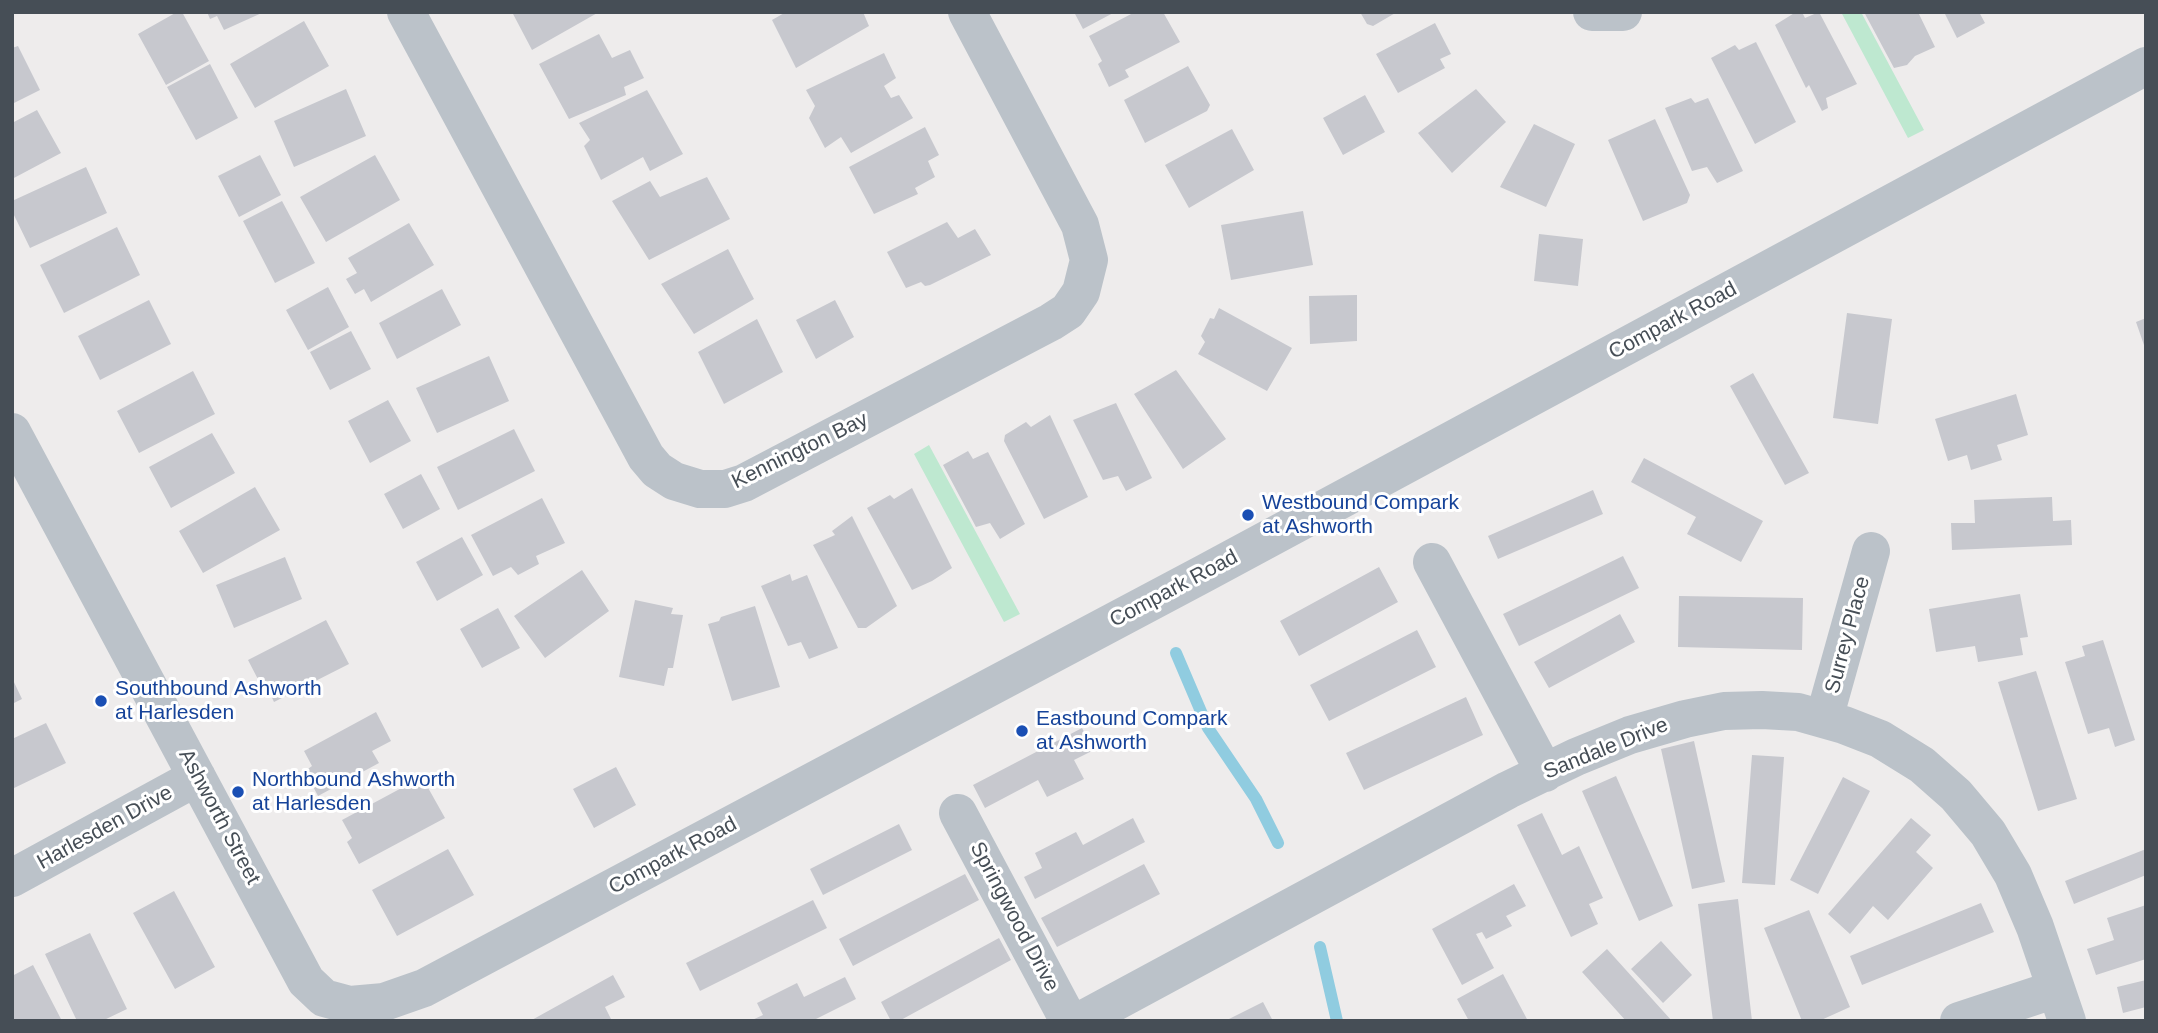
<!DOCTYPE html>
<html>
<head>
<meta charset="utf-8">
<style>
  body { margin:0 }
  #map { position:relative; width:2158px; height:1033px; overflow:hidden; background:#eeecec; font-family:Helvetica,sans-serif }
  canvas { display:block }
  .frame { position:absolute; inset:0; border:14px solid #464e56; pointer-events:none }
</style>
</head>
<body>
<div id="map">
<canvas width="2158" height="1033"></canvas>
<div class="frame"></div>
</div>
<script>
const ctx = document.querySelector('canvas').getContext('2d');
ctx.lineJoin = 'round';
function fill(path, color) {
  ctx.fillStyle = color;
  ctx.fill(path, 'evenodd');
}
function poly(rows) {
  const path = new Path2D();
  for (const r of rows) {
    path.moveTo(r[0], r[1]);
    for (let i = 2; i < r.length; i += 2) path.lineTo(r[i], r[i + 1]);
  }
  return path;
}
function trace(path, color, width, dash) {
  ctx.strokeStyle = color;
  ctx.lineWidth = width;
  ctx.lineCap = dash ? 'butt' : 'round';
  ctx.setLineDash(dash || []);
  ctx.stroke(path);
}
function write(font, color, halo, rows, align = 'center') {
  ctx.font = font + ' Helvetica,sans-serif';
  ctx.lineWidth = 6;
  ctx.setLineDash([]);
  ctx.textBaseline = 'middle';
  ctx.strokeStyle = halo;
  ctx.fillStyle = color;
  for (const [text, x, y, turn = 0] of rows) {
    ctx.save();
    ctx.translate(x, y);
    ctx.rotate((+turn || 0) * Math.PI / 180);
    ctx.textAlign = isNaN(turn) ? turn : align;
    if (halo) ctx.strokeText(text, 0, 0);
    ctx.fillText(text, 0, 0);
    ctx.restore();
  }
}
const green = poly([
  [1841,12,1861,12,1924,130,1908,138],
  [929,445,1020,614,1004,622,914,454]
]);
const stream = poly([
  [1176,653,1208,728,1256,799,1278,843],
  [1320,947,1337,1021]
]);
const building = poly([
  [177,12,182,12,209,61,166,85,138,34],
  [207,12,264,12,224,30,217,16,210,19],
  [512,12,599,12,532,50],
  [786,12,863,12,869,26,796,68,772,20],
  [1074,12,1115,12,1083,29],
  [1135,12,1163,12,1180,42,1125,70,1129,77,1109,87,1098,64,1102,61,1089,36],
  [1360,12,1397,12,1373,26,1367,24],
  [1796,12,1802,12,1805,18,1819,12,1857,84,1826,98,1828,108,1822,111,1809,85,1806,88,1775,25],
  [1864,12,1918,12,1935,47,1915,56,1907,65,1894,68],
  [1944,12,1979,12,1985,23,1957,38],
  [304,21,329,66,255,108,230,64],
  [1435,23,1451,54,1440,59,1445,68,1398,93,1376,54],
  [599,34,612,58,630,50,644,78,624,87,626,95,569,119,539,64],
  [1756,42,1796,122,1755,144,1711,58,1735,45,1739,50],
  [18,46,40,90,12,104,12,48],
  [884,53,896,78,884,86,891,98,899,95,913,118,851,153,841,137,825,148,809,118,815,106,806,90],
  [210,64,238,118,196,140,167,87],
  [1188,66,1210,105,1207,111,1145,143,1124,100],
  [346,89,366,136,294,167,274,121],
  [1476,89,1506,122,1452,173,1418,133],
  [647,90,683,154,650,171,643,157,601,180,584,146,590,140,579,123],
  [1365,95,1385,132,1343,155,1323,118],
  [1691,98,1695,103,1708,98,1743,171,1717,183,1707,167,1692,171,1665,108],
  [37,110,61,153,12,179,12,123],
  [1655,119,1690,195,1687,203,1643,221,1608,140],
  [1534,124,1575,144,1546,207,1500,187],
  [925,127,939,155,928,161,935,177,915,188,918,194,874,214,849,167],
  [1232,129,1254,170,1189,208,1165,165],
  [260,155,281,195,239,217,218,176],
  [375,155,400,200,326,242,300,197],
  [86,167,107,213,30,248,12,211,12,201],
  [707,177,730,219,649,260,612,201,650,181,660,197],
  [282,201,315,263,275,283,243,221],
  [1303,211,1313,265,1231,280,1221,225],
  [947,222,958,238,975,229,991,255,930,285,925,286,921,282,906,288,887,252],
  [409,223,434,265,371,302,364,289,355,294,346,279,357,273,348,258],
  [117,227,140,275,64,313,40,265],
  [1539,234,1583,239,1578,286,1534,281],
  [728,249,754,299,694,334,661,284],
  [328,287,349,327,308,350,286,310],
  [442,289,461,325,397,359,379,323],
  [1357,295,1357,341,1310,344,1309,296],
  [149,300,171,344,100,380,78,336],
  [835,300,854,337,816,359,796,320],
  [1219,308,1292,348,1267,391,1198,354,1205,342,1201,336,1210,318,1214,319],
  [1847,313,1892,319,1878,424,1833,418],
  [2146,318,2146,348,2145,348,2136,322],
  [757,319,783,372,724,404,698,352],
  [351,331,371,369,330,390,310,352],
  [489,356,509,401,437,433,416,388],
  [1176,370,1226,439,1183,469,1134,394],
  [193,371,215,414,139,453,117,411],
  [1753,373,1809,473,1785,485,1730,386],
  [2016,394,2028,435,1997,445,2002,460,1971,470,1967,455,1948,461,1935,419],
  [388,400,411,441,370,463,348,421],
  [1116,403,1152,478,1126,491,1118,476,1103,480,1073,420],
  [1050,415,1088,497,1044,519,1004,441,1005,435,1026,422,1031,427],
  [514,429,535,471,458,510,437,467],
  [212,433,235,473,171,508,149,467],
  [968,451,973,459,988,452,1025,524,1000,539,990,523,976,527,943,465],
  [1644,458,1763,521,1741,562,1687,534,1696,517,1631,482],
  [421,474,440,509,403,529,384,494],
  [255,487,280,530,203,573,179,531],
  [912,488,952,568,932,581,912,590,867,508,890,495,894,499],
  [1593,490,1603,514,1498,559,1488,536],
  [2052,497,2053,521,2071,520,2072,545,1952,550,1951,523,1975,523,1974,500],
  [542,498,565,543,536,556,539,564,518,575,511,567,493,576,471,535],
  [852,516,897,606,866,628,858,628,813,545,835,535,832,531],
  [462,537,483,575,437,601,416,562],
  [1623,556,1639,588,1519,646,1503,614],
  [285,557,302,599,234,628,216,585],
  [1379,567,1398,602,1299,656,1280,621],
  [582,570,609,611,545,658,514,616],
  [790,574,792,581,807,575,838,648,809,659,801,642,788,646,761,586],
  [2020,594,2028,637,2020,638,2023,655,1978,662,1975,646,1936,652,1929,609],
  [1679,596,1803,598,1802,650,1678,647],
  [635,600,673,608,671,614,683,615,673,668,668,668,664,686,619,677],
  [755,606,780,687,732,701,708,624,719,621,721,617],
  [498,608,520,648,482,668,460,629],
  [1620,614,1635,642,1549,688,1534,662],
  [326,620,349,664,274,702,267,687,263,689,248,660],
  [1417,630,1436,667,1329,721,1310,685],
  [2103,640,2135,740,2115,747,2109,728,2088,734,2065,662,2085,656,2082,646],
  [2036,671,2077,799,2038,811,1998,682],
  [12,678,22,699,12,704],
  [1466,697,1483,735,1364,790,1346,753],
  [376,712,391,741,372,751,379,763,318,796,305,771,312,766,304,751],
  [46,723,66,763,12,789,12,739],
  [1082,728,1094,750,1074,760,1084,779,1047,797,1038,780,985,808,973,785],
  [1694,741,1725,882,1692,889,1661,749],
  [1752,755,1784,757,1775,885,1742,883],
  [616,767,636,805,594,828,573,789],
  [1616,776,1673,906,1639,921,1582,791],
  [422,777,445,818,359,864,347,842,352,838,342,820],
  [1843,777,1870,791,1818,894,1790,880],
  [1542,813,1562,855,1579,846,1603,898,1589,904,1598,924,1571,937,1517,825],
  [1133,818,1145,842,1035,899,1024,877,1042,868,1035,853,1076,832,1083,845],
  [1911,818,1931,835,1916,852,1933,868,1888,920,1873,906,1850,934,1828,914],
  [899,824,912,850,823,895,810,869],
  [448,849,474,895,397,936,372,890],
  [2146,849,2146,875,2074,904,2065,881],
  [1144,864,1160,894,1057,947,1041,918],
  [965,874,979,900,853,966,839,939],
  [1514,884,1526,906,1506,916,1512,926,1486,939,1482,932,1476,934,1494,968,1462,985,1432,929],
  [174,891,215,967,175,989,133,913],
  [1738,899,1752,1021,1713,1021,1698,904],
  [813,900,827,928,700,991,686,963],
  [1981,903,1994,932,1862,985,1850,956],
  [2146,905,2146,959,2096,975,2087,949,2114,940,2107,918],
  [1809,910,1850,1007,1819,1021,1802,1021,1764,928],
  [90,933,127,1009,102,1021,77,1021,45,954],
  [999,938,1011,960,899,1021,891,1021,881,1002],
  [1661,941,1692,975,1663,1003,1631,969],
  [1607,949,1672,1021,1626,1021,1582,972],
  [33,965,62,1021,12,1021,12,976],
  [1503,974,1528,1021,1469,1021,1457,999],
  [613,975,625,997,605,1007,612,1021,530,1021],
  [845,977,856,999,812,1021,750,1021,763,1015,757,1003,797,983,804,997],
  [2146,980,2146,1007,2123,1013,2117,987],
  [1263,1002,1273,1021,1225,1021]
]);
const minor = poly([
  [406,12,646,457,657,470,674,481,700,489,725,489,744,483,1051,322,1068,311,1081,292,1089,260,1080,225,967,12],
  [1592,12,1623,12],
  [12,432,306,981,324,998,350,1005,384,1002,424,988,582,904,1205,573,2146,66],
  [1432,562,1545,773],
  [1824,719,1871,551],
  [958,813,1069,1021],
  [12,878,197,777],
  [1080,1021,1508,790,1576,757,1630,735,1685,719,1724,711,1762,710,1798,712,1844,725,1880,739,1922,765,1956,795,1988,833,2013,875,2035,927,2067,1021],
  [1959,1021,2056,989]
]);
const markers = [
  [1248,515,7,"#1a4fb4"],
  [101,701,7,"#1a4fb4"],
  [1022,731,7,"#1a4fb4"],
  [238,792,7,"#1a4fb4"]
];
const streetNames = [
  ["Compark Road",1673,321,-28],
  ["Kennington Bay",800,451,-26],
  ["Compark Road",1174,589,-28],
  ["Surrey Place",1848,635,-75],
  ["Sandale Drive",1606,749,-22],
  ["Ashworth Street",219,817,62],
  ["Harlesden Drive",105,828,-29],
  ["Compark Road",673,856,-28],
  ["Springwood Drive",1014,917,62]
];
const transitNames = [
  ["Westbound Compark",1262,503],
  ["at Ashworth",1262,527],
  ["Southbound Ashworth",115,689],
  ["at Harlesden",115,713],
  ["Eastbound Compark",1036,719],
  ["at Ashworth",1036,743],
  ["Northbound Ashworth",252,780],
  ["at Harlesden",252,804]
];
fill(green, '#bee8d0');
trace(stream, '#90cce0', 12);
fill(building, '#c7c8ce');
trace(minor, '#bbc2c9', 38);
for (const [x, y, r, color] of markers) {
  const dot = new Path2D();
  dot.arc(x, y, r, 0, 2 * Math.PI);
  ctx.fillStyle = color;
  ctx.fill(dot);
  trace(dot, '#fff', 2.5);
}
write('21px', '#464e56', '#fff', streetNames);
write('21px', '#164399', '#fff', transitNames, 'left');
</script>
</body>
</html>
